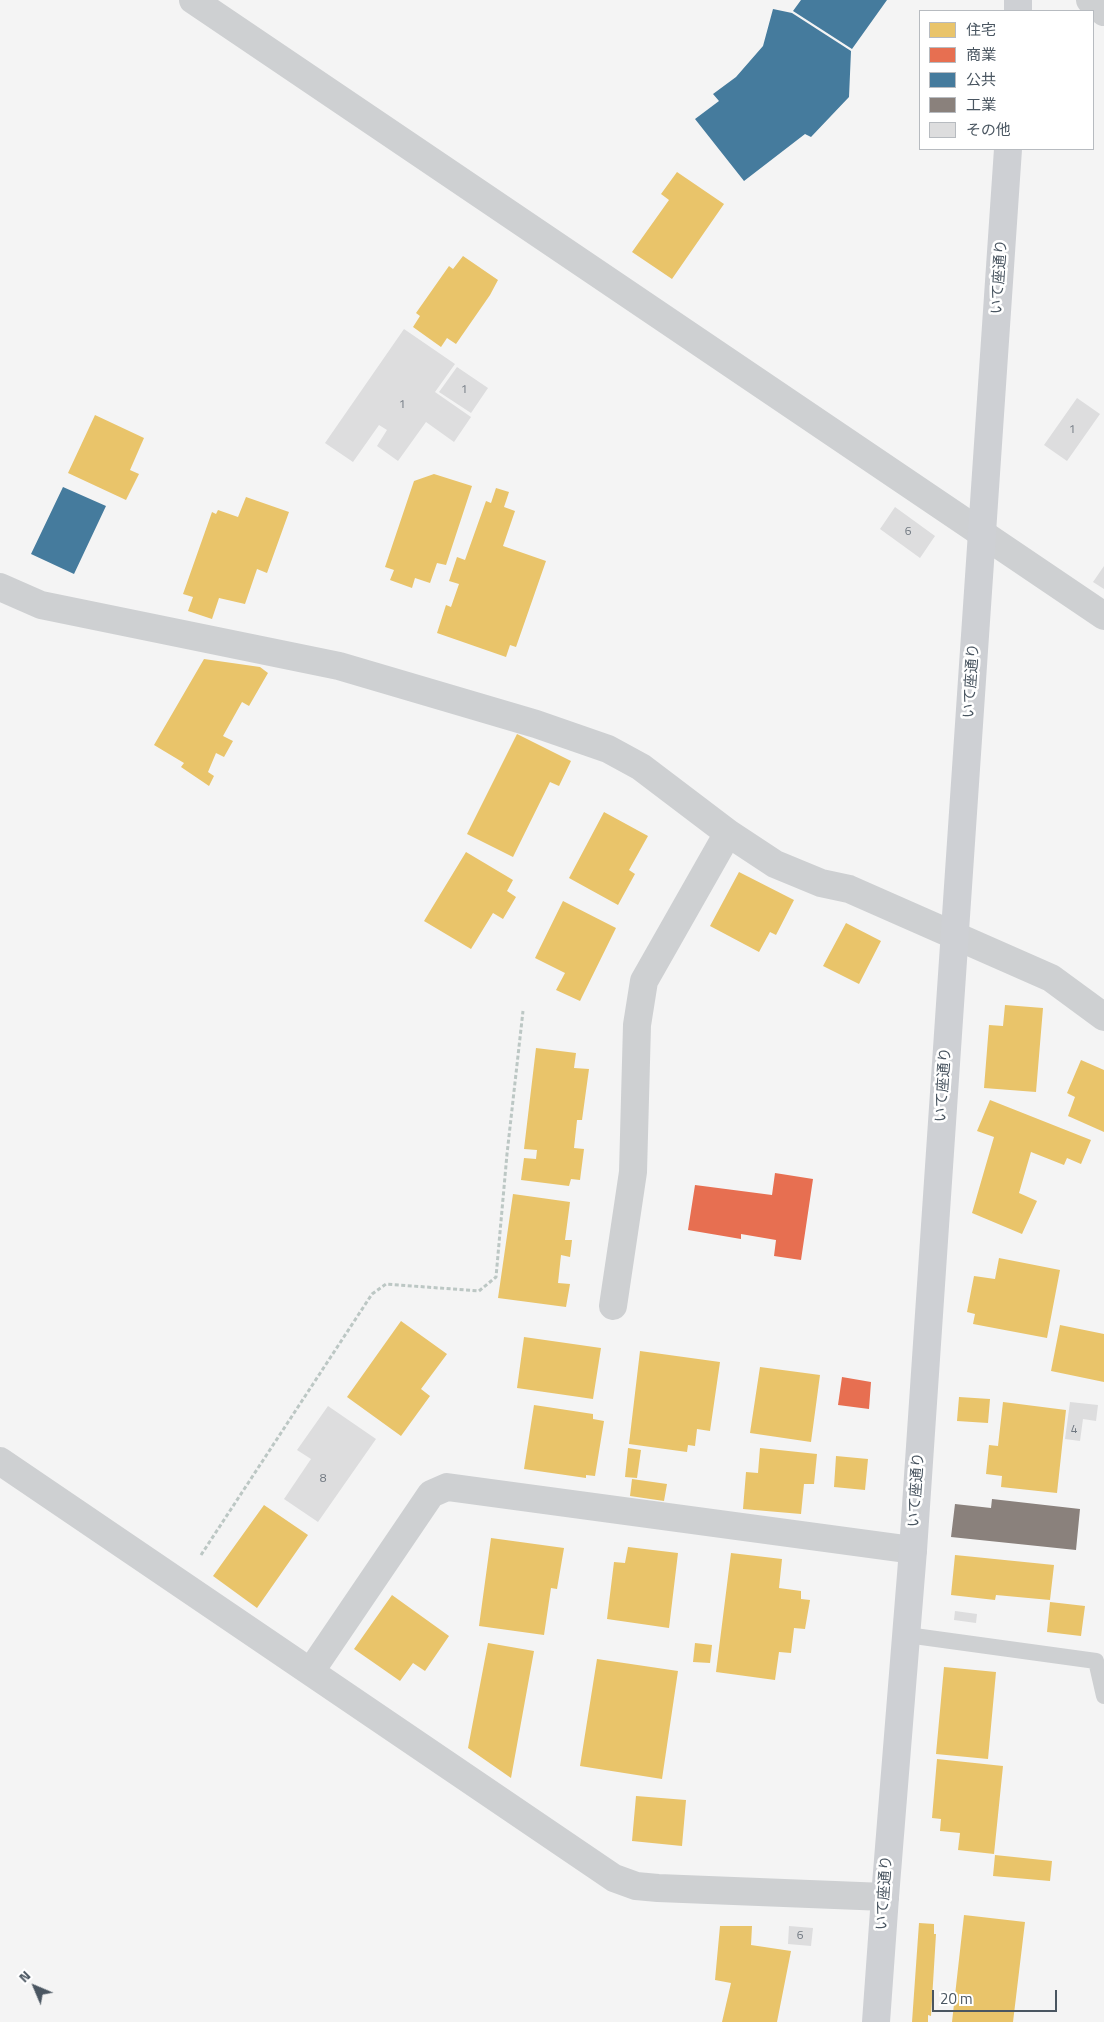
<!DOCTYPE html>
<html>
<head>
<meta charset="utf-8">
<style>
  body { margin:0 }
  #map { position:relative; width:1104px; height:2022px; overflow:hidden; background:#f4f4f4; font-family:"Titillium Web","Noto Sans JP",sans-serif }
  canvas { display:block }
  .legend { position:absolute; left:919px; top:10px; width:175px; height:140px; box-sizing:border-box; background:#fff; border:1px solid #b7bbc0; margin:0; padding:6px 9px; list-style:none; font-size:15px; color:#4a5661 }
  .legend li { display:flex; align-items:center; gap:10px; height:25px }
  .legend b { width:25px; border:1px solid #b7bbc0 }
  .north { position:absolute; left:10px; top:1962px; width:50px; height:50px; -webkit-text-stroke:4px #fff; paint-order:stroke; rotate:315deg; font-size:14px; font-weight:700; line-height:20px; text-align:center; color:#4a5661 }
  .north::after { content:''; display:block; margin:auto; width:18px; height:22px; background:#4a5661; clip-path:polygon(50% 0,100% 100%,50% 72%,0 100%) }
  .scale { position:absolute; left:932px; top:1990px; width:125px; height:22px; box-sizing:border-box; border:2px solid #4a5661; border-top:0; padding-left:6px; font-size:15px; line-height:18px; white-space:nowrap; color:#4a5661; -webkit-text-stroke:4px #fff; paint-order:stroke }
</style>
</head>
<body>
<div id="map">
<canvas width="1104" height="2022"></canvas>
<ul class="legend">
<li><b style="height:14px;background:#e9c46a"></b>住宅</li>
<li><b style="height:14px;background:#e76f51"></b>商業</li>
<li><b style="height:14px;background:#457b9d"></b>公共</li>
<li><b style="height:14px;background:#8a817c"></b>工業</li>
<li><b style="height:14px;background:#ddddde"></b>その他</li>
</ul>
<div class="north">N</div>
<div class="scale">20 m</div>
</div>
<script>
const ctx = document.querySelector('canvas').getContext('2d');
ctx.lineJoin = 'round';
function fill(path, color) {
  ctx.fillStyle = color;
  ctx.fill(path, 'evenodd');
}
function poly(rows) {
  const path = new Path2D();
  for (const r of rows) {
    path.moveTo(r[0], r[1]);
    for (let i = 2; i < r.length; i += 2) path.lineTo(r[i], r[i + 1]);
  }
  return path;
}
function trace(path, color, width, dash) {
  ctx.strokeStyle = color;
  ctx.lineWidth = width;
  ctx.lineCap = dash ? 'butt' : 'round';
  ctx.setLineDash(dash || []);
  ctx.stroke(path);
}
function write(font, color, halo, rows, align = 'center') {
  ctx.font = font + ' "Titillium Web","Noto Sans JP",sans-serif';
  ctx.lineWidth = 5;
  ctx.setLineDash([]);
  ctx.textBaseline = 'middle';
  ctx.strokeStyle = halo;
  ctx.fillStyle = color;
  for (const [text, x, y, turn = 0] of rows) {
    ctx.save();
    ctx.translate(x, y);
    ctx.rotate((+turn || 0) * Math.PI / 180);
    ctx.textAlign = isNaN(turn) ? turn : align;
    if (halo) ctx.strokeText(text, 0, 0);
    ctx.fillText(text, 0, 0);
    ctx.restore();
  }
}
const homes = poly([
  [677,172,724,204,672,279,632,252,669,200,661,194],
  [463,256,498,280,490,295,456,344,447,338,441,347,413,327,420,316,416,313,449,266,453,269],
  [95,415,144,438,130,470,139,474,126,500,68,473],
  [434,474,472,486,446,565,437,563,430,583,415,578,412,588,390,580,394,570,385,567,414,481],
  [496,488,509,492,504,507,515,511,503,546,546,561,516,647,510,645,506,657,437,633,446,605,451,607,459,584,449,581,457,557,465,560,486,501,491,503],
  [246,497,289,512,267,573,257,569,245,604,219,598,212,619,188,611,193,597,183,594,212,512,216,514,218,510,238,517],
  [204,659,260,667,268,673,249,706,242,702,223,736,233,741,224,757,216,753,208,772,214,776,209,786,181,767,184,763,154,745],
  [517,734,571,761,559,786,550,782,513,857,467,834],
  [604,812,648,836,629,870,635,874,618,905,569,878],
  [466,852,513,880,507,891,516,897,503,919,493,913,471,949,424,921],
  [739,872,794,900,776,935,770,932,759,952,710,926],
  [563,901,616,928,580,1001,556,990,565,973,535,958],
  [846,923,881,941,859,984,823,966],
  [1005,1005,1043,1008,1036,1092,984,1088,989,1025,1003,1026],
  [536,1048,576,1053,574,1068,589,1069,582,1120,577,1120,574,1148,584,1149,580,1180,571,1179,569,1186,521,1180,524,1158,536,1159,537,1150,524,1149],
  [1081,1060,1104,1070,1104,1132,1068,1116,1075,1097,1067,1093],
  [990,1100,1091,1140,1081,1164,1067,1158,1064,1165,1031,1152,1019,1193,1037,1201,1022,1234,972,1213,994,1137,977,1131],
  [513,1194,570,1202,565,1240,572,1240,570,1257,561,1255,558,1283,570,1284,566,1307,498,1298],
  [999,1258,1060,1270,1047,1338,973,1324,975,1314,967,1312,974,1276,995,1279],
  [401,1321,447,1354,421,1389,430,1396,401,1436,347,1397],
  [1060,1325,1104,1334,1104,1382,1051,1371],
  [524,1337,601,1348,593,1399,517,1388],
  [640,1351,720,1362,710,1431,697,1429,695,1446,688,1445,687,1452,629,1444],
  [760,1367,820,1375,811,1442,750,1433],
  [959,1397,990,1399,988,1423,957,1421],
  [1003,1402,1066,1410,1057,1493,1001,1487,1002,1476,986,1474,989,1445,998,1446],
  [534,1405,593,1414,593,1419,604,1421,595,1476,586,1475,586,1478,524,1469],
  [628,1448,641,1450,637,1478,625,1477],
  [760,1448,817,1454,814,1484,804,1484,801,1514,743,1509,746,1472,758,1473],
  [836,1456,868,1459,865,1490,834,1487],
  [632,1479,667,1484,664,1501,630,1496],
  [264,1505,308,1535,257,1608,213,1576],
  [491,1538,564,1548,557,1589,551,1588,544,1635,479,1626],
  [628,1547,678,1553,669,1628,607,1619,614,1562,625,1563],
  [731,1553,782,1559,779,1588,801,1591,801,1599,810,1600,805,1629,794,1628,791,1653,779,1652,775,1680,716,1672],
  [955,1555,1054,1565,1050,1600,996,1595,995,1600,951,1595],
  [392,1595,449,1636,425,1671,413,1663,400,1681,354,1649],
  [1050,1602,1085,1606,1081,1636,1047,1632],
  [488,1643,534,1651,511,1778,468,1748],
  [695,1643,712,1645,710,1663,693,1662],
  [597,1659,678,1671,662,1779,580,1766],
  [944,1667,996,1672,988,1759,936,1754],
  [937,1759,1003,1766,994,1854,958,1850,960,1833,940,1831,941,1819,932,1818],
  [636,1796,686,1800,682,1846,632,1841],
  [995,1855,1052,1861,1050,1881,993,1876],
  [964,1915,1025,1922,1013,2022,952,2022],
  [919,1923,934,1924,934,1934,936,1934,931,2016,928,2015,928,2022,912,2022],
  [720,1926,752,1926,751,1945,791,1951,777,2022,722,2022,731,1983,715,1980]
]);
const shops = poly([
  [775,1173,813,1179,801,1260,774,1256,776,1240,741,1234,741,1239,688,1230,695,1185,772,1195],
  [842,1377,871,1382,869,1409,838,1405]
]);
const public = poly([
  [801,0,887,0,852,49,793,11],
  [773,9,792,13,851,51,849,97,811,137,805,134,744,181,695,119,719,101,713,94,736,77,763,46],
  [63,487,106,506,74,574,31,554]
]);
const industry = poly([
  [992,1499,1080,1509,1076,1550,951,1537,955,1504,991,1508]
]);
const building = poly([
  [404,329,455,364,435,392,471,417,454,442,426,422,398,461,377,446,387,430,379,425,353,462,325,443],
  [457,367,488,388,471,413,439,392],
  [1077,398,1100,414,1067,461,1044,445],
  [895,507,935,536,920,558,880,529],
  [1104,566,1104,589,1093,582],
  [1070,1402,1098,1405,1096,1421,1083,1419,1080,1441,1065,1439],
  [328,1406,376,1439,318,1522,284,1499,311,1459,297,1450],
  [955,1611,977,1614,976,1623,954,1620],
  [789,1926,813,1928,811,1946,788,1944]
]);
const path = poly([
  [201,1555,372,1294,386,1284,479,1291,496,1277,507,1154,523,1011]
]);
const lane = poly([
  [907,1635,1096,1661,1104,1696]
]);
const street = poly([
  [193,0,1104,616],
  [1090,0,1104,12],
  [0,587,41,605,339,666,536,724,608,749,641,767,728,833,775,864,821,883,849,889,1051,978,1104,1017],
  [613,1306,633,1172,637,1025,644,981,728,833],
  [0,1461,614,1878,636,1886,658,1888,885,1897],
  [311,1671,431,1494,447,1487,913,1550]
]);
const secondary = poly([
  [1018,11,1018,0],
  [876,2022,885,1897,913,1550,1008,149]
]);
const numberNames = [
  ["1",464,390],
  ["1",402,405],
  ["1",1072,430],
  ["6",908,532],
  ["4",1074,1430],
  ["8",323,1479],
  ["6",800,1936]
];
const streetNames = [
  ["いて座通り",1000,277,-86],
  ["いて座通り",972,681,-86],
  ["いて座通り",944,1085,-86],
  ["いて座通り",917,1490,-86],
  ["いて座通り",885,1893,-86]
];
fill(homes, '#e9c46a');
fill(shops, '#e76f51');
fill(public, '#457b9d');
fill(industry, '#8a817c');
fill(building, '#ddddde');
trace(path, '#bcc7c4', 3, [4, 2.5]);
trace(lane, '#ced0d2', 16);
trace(street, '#ced0d2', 28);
trace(secondary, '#ced0d4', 28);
write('12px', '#707881', null, numberNames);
write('15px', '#4a5661', '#fff', streetNames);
</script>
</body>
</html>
